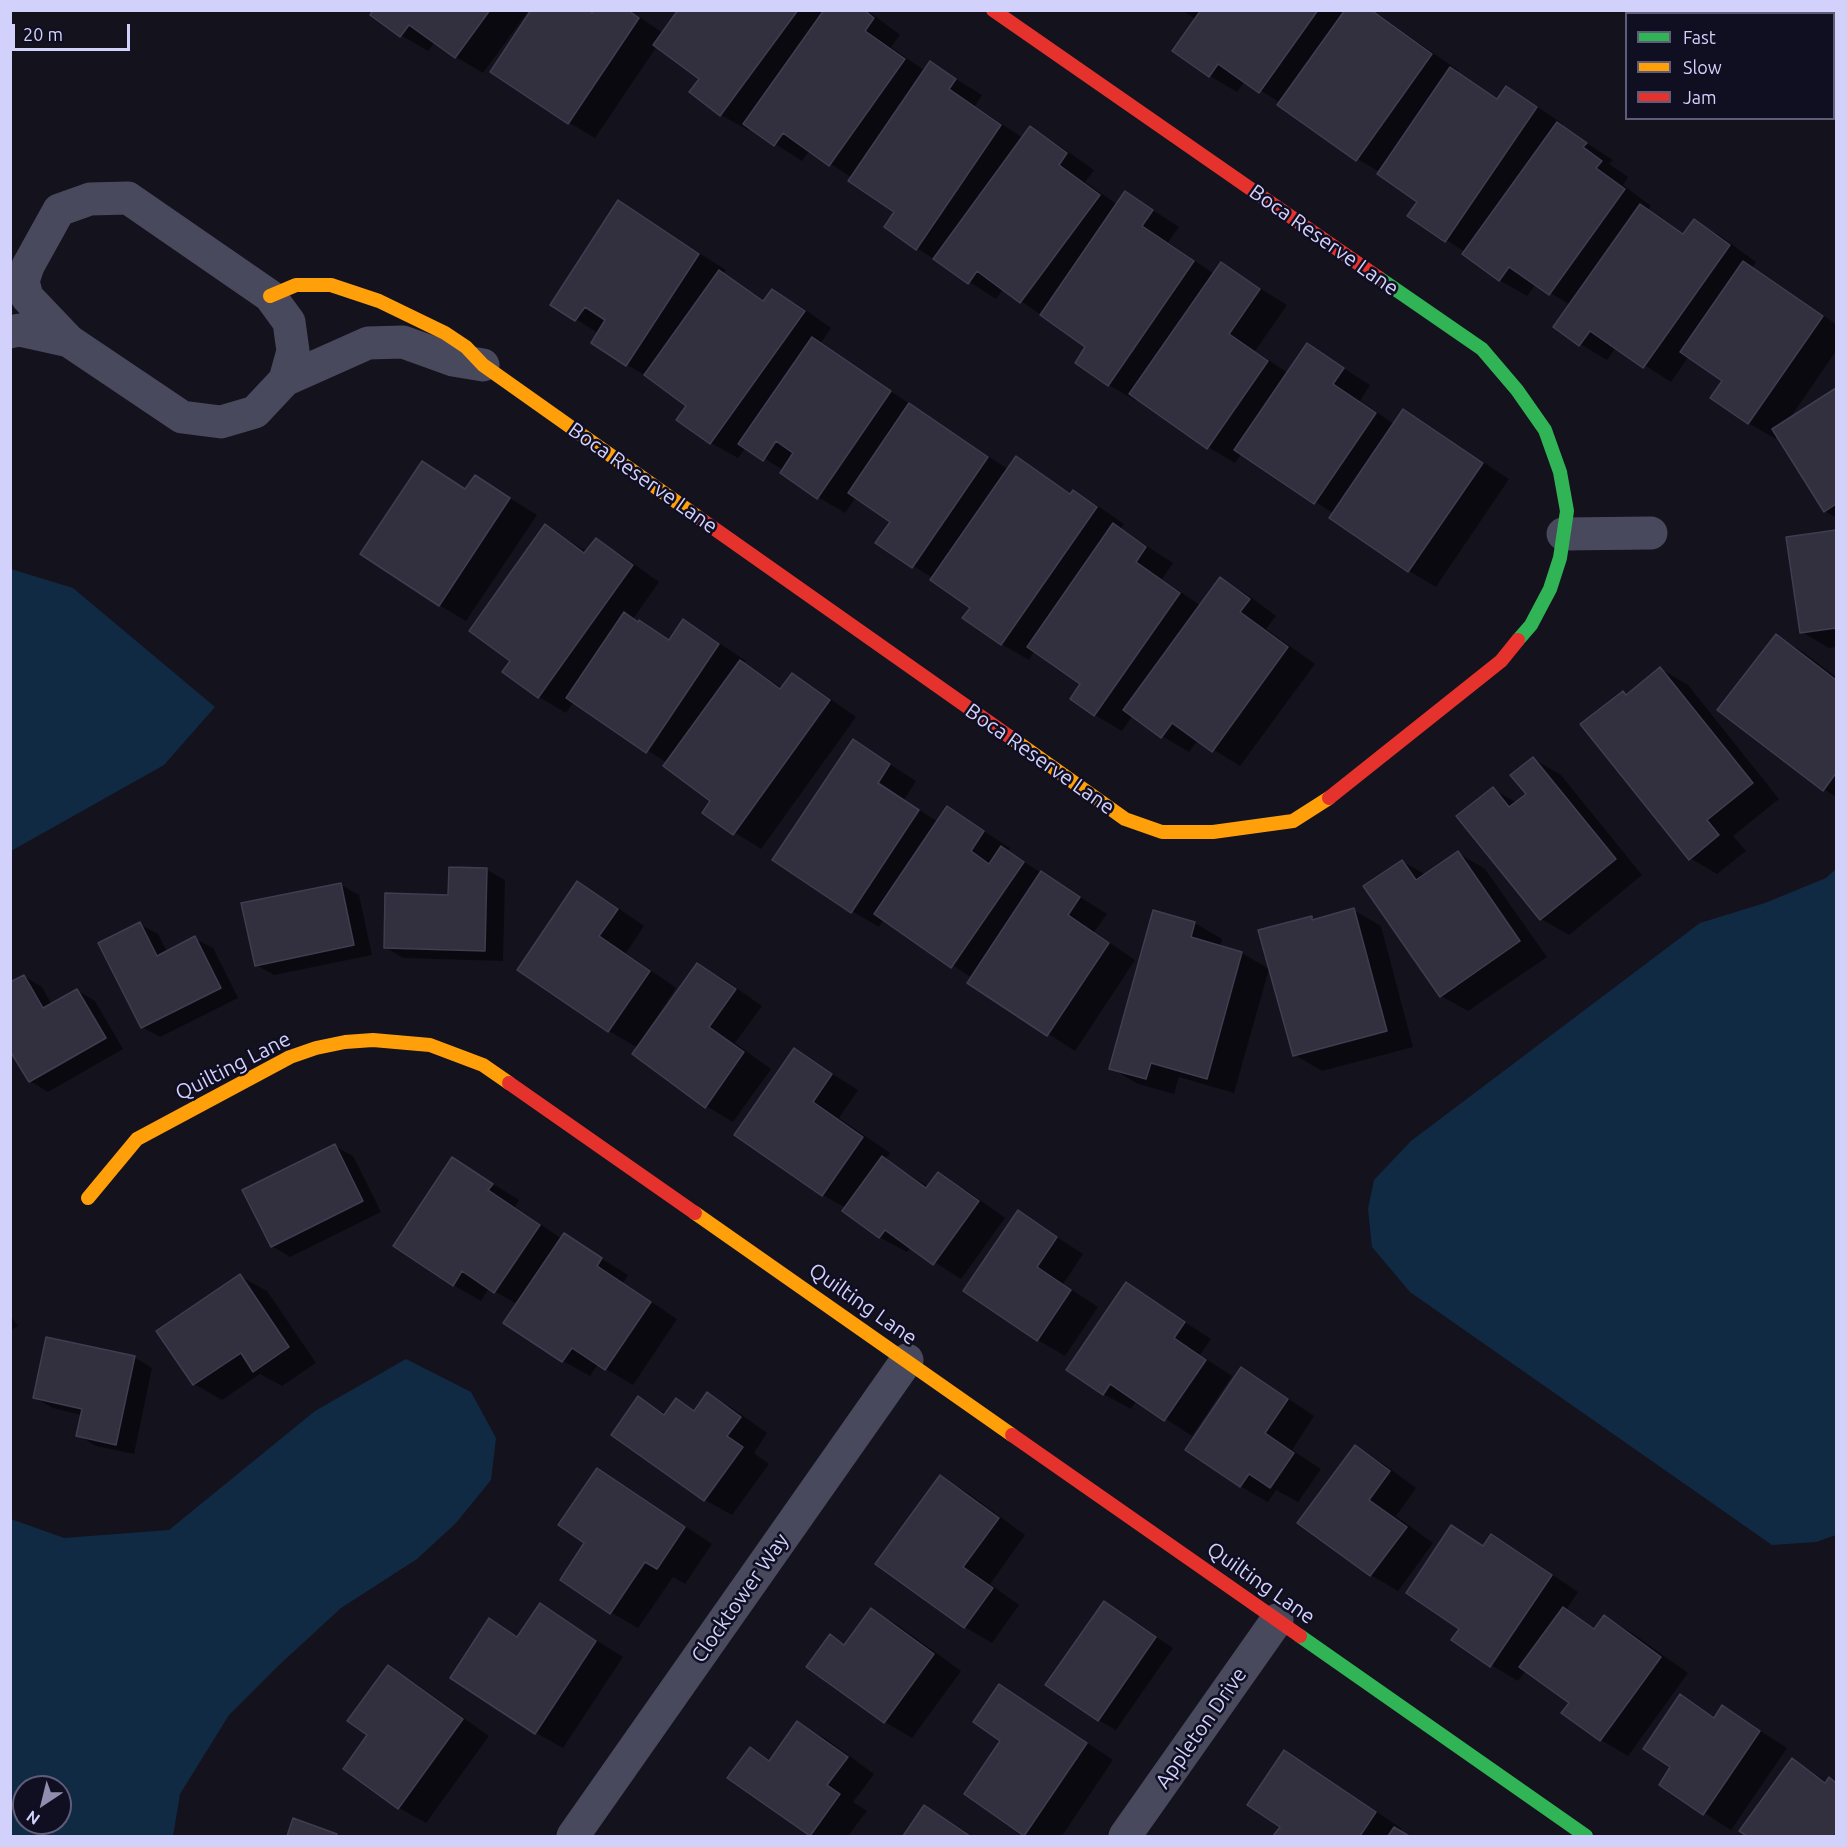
<!DOCTYPE html>
<html>
<head>
<meta charset="utf-8">
<style>
  body { margin:0 }
  #map { position:relative; width:1847px; height:1847px; overflow:hidden; background:#14121d; font-family:Ubuntu,sans-serif }
  canvas { display:block }
  .frame { position:absolute; inset:0; border:12px solid #d1d1fc; pointer-events:none }
  .legend { position:absolute; left:1625px; top:12px; width:210px; height:108px; box-sizing:border-box; background:#100e21; border:2px solid #5d5c79; margin:0; padding:8px 10px; list-style:none; font-size:18px; color:#d1d1fc }
  .legend li { display:flex; align-items:center; gap:12px; height:30px }
  .legend b { width:30px; border:2px solid #5d5c79 }
  .north { position:absolute; left:12px; top:1775px; width:60px; height:60px; box-sizing:border-box; background:#100e21; border:2px solid #5d5c79; border-radius:50%; rotate:215deg; font-size:16px; font-weight:700; line-height:24px; text-align:center; color:#d1d1fc }
  .north::after { content:''; display:block; margin:auto; width:21px; height:27px; background:#8f8eae; clip-path:polygon(50% 0,100% 100%,50% 72%,0 100%) }
  .scale { position:absolute; left:12px; top:24px; width:118px; height:27px; box-sizing:border-box; border:3px solid #d1d1fc; border-top:0; padding-left:8px; font-size:18px; line-height:21px; white-space:nowrap; color:#d1d1fc; -webkit-text-stroke:4px #100e21; paint-order:stroke }
</style>
</head>
<body>
<div id="map">
<canvas width="1847" height="1847"></canvas>
<div class="frame"></div>
<ul class="legend">
<li><b style="height:8px;background:#30b455"></b>Fast</li>
<li><b style="height:8px;background:#ff9f0a"></b>Slow</li>
<li><b style="height:8px;background:#e5322d"></b>Jam</li>
</ul>
<div class="north">N</div>
<div class="scale">20 m</div>
</div>
<script>
const ctx = document.querySelector('canvas').getContext('2d');
ctx.lineJoin = 'round';
function fill(path, color) {
  ctx.fillStyle = color;
  ctx.fill(path, 'evenodd');
}
function poly(rows) {
  const path = new Path2D();
  for (const r of rows) {
    path.moveTo(r[0], r[1]);
    for (let i = 2; i < r.length; i += 2) path.lineTo(r[i], r[i + 1]);
  }
  return path;
}
function trace(path, color, width, dash) {
  ctx.strokeStyle = color;
  ctx.lineWidth = width;
  ctx.lineCap = dash ? 'butt' : 'round';
  ctx.setLineDash(dash || []);
  ctx.stroke(path);
}
function write(font, color, halo, rows, align = 'center') {
  ctx.font = font + ' Ubuntu,sans-serif';
  ctx.lineWidth = 5;
  ctx.setLineDash([]);
  ctx.textBaseline = 'middle';
  ctx.strokeStyle = halo;
  ctx.fillStyle = color;
  for (const [text, x, y, turn = 0] of rows) {
    ctx.save();
    ctx.translate(x, y);
    ctx.rotate((+turn || 0) * Math.PI / 180);
    ctx.textAlign = isNaN(turn) ? turn : align;
    if (halo) ctx.strokeText(text, 0, 0);
    ctx.fillText(text, 0, 0);
    ctx.restore();
  }
}
const water = poly([
  [11,569,73,588,215,707,164,765,11,851],
  [1836,869,1836,1535,1816,1542,1772,1545,1410,1292,1372,1247,1368,1209,1374,1180,1411,1141,1700,923,1765,903,1826,878],
  [406,1359,471,1392,496,1438,491,1480,456,1523,417,1559,341,1608,277,1667,229,1715,180,1794,173,1836,11,1836,11,1519,64,1538,169,1530,315,1411],
  [24,1787,60,1787,60,1823,24,1823]
]);
const shadow = poly([
  [375,10,529,10,483,73,456,57,435,42,428,51,401,35],
  [533,10,629,10,663,33,680,10,867,10,900,35,891,47,925,71,930,63,982,95,975,106,1023,138,1030,128,1057,144,1094,170,1085,182,1118,205,1126,193,1179,227,1168,242,1214,274,1221,264,1287,305,1255,351,1288,373,1307,345,1370,385,1360,401,1394,424,1403,411,1430,427,1509,479,1436,587,1409,571,1331,518,1334,514,1242,453,1235,463,1208,447,1137,399,1136,401,1109,385,1077,363,1087,346,1003,289,996,299,917,248,896,212,852,178,810,150,802,161,750,128,748,130,721,115,691,92,702,78,657,46,595,138,568,122],
  [1181,10,1372,10,1459,71,1457,73,1498,99,1506,88,1533,104,1563,124,1562,127,1613,160,1609,164,1628,177,1623,185,1651,206,1648,210,1685,234,1695,221,1722,237,1756,262,1752,268,1836,324,1836,351,1788,421,1836,390,1836,518,1825,511,1778,435,1776,439,1748,423,1724,381,1689,356,1671,382,1616,347,1607,360,1580,344,1570,305,1536,284,1527,296,1499,280,1465,252,1409,216,1419,201,1380,172,1357,159,1279,105,1281,103,1245,81,1237,92,1210,76,1196,19],
  [1759,10,1836,10,1836,96,1834,94,1835,85,1834,84,1834,14],
  [619,202,726,270,723,274,765,301,773,291,800,306,831,328,820,344,1009,470,1017,458,1072,494,1073,492,1101,508,1124,524,1120,529,1173,563,1162,579,1201,606,1221,579,1248,595,1276,616,1266,629,1315,664,1240,766,1198,740,1189,752,1162,736,1133,715,1122,731,1095,715,1072,699,1082,683,1035,650,1029,660,1001,644,972,607,933,578,913,566,892,521,856,497,845,513,818,497,783,470,746,447,738,458,711,443,688,405,652,379,627,365,598,333,552,304],
  [423,463,466,490,476,477,537,515,466,621,439,605],
  [546,526,587,552,596,540,623,556,659,582,633,619,670,640,683,621,710,637,746,661,744,664,782,688,792,675,819,691,856,717,761,849,704,813,712,800,667,763,574,702,566,713,539,697,504,672,512,661],
  [1836,532,1836,647,1829,648,1802,632,1788,538],
  [1776,636,1803,652,1836,677,1836,797,1824,789],
  [1661,669,1688,685,1779,799,1733,836,1746,851,1717,874,1690,858,1623,692,1628,695],
  [854,741,916,781,904,800,938,822,948,808,1010,848,1008,852,1107,914,1094,932,1135,960,1075,1051,969,983,972,978,884,919,879,927,852,911],
  [1533,759,1560,774,1642,875,1569,935,1541,919,1458,817,1493,789,1517,803,1528,794],
  [1458,853,1485,869,1547,957,1468,1011,1441,996,1402,861,1426,875],
  [487,870,505,880,503,961,403,958,385,947],
  [578,883,605,899,644,926,626,953,676,988,644,1036,646,1037,698,964,725,980,762,1006,735,1043,771,1069,733,1122,706,1106,638,1048,609,1031,519,970],
  [341,885,359,895,372,955,274,975,256,965],
  [1353,910,1381,926,1413,1047,1322,1071,1295,1055,1311,917,1316,920],
  [1195,923,1222,939,1220,947,1242,953,1269,969,1234,1093,1179,1077,1174,1094,1138,1084,1111,1068],
  [139,924,158,934,167,952,194,938,213,948,238,998,160,1037,142,1027],
  [24,976,42,987,52,1005,77,990,95,1001,123,1049,48,1092,30,1081],
  [794,1050,858,1090,839,1118,890,1153,885,1160,929,1187,939,1174,966,1190,1005,1218,961,1279,911,1247,907,1252,879,1237,846,1208,823,1195,736,1135],
  [334,1146,353,1156,381,1212,290,1257,272,1246],
  [453,1159,519,1200,515,1207,562,1239,564,1235,628,1275,623,1283,677,1319,633,1385,598,1364,590,1376,563,1361,517,1304,489,1288,481,1301,453,1285],
  [1018,1212,1083,1254,1063,1284,1098,1307,1065,1356,1038,1340],
  [240,1276,267,1291,316,1363,282,1386,260,1374,222,1400,194,1384],
  [1126,1284,1211,1339,1200,1355,1232,1376,1192,1436,1137,1400,1131,1409,1103,1394],
  [10,1315,18,1326,10,1331],
  [134,1357,152,1368,134,1454,96,1446,78,1435,82,1415,53,1408,35,1398],
  [1241,1369,1268,1385,1314,1416,1292,1450,1321,1469,1298,1502,1276,1490,1268,1502,1240,1486],
  [708,1394,735,1410,767,1433,754,1453,769,1464,732,1515,705,1500,613,1435,639,1398,666,1414,676,1400,696,1412],
  [1355,1447,1382,1463,1416,1488,1396,1516,1433,1543,1398,1591,1371,1575],
  [598,1470,625,1486,712,1544,685,1584,673,1577,638,1628,610,1612,587,1543],
  [941,1477,968,1493,1025,1535,990,1584,1019,1605,992,1643,965,1627],
  [1452,1527,1485,1547,1491,1536,1519,1552,1578,1592,1566,1610,1596,1629,1605,1617,1632,1633,1688,1673,1628,1756,1601,1740,1571,1702,1526,1670,1518,1681,1491,1665,1461,1628],
  [1104,1603,1173,1648,1116,1730,1098,1720],
  [540,1605,623,1657,563,1748,536,1733,490,1620,519,1637],
  [872,1610,899,1626,961,1671,912,1738,885,1722,808,1667,831,1636,846,1645],
  [388,1667,415,1683,489,1736,426,1823,399,1808,369,1735],
  [1000,1686,1027,1702,1113,1760,1062,1836,1028,1836,966,1794,1002,1741],
  [1680,1696,1716,1718,1723,1707,1787,1748,1731,1830,1661,1785,1672,1767],
  [797,1723,825,1738,874,1774,853,1802,867,1811,848,1836,813,1836,729,1778,750,1749,771,1761],
  [1284,1752,1311,1767,1402,1829,1400,1832,1408,1836,1275,1836,1282,1826],
  [1792,1760,1827,1782,1829,1779,1836,1783,1836,1836,1749,1836,1741,1830],
  [925,1807,952,1823,972,1836,905,1836],
  [294,1820,336,1835,339,1836,289,1836]
]);
const building = poly([
  [373,10,490,10,455,58,409,25,400,37,370,15,373,10],
  [531,10,589,10,592,13,594,10,628,10,639,18,568,124,490,72,531,10],
  [678,10,798,10,720,116,689,92,699,79,653,45,678,10],
  [824,10,864,10,874,18,865,31,905,59,829,166,783,133,774,146,743,124,824,10],
  [1201,10,1318,10,1259,93,1218,64,1209,77,1172,51,1201,10],
  [1345,10,1371,10,1432,54,1356,161,1277,105,1345,10],
  [1757,10,1836,10,1836,23,1834,27,1834,14,1755,14,1757,10],
  [930,61,956,79,949,89,1001,125,916,250,884,227,894,212,848,181,930,61],
  [1450,67,1497,99,1506,86,1537,107,1445,242,1407,216,1417,202,1377,174,1450,67],
  [1557,122,1587,143,1583,147,1602,161,1596,168,1625,189,1549,295,1509,267,1499,281,1462,254,1557,122],
  [1030,126,1067,153,1059,165,1100,195,1020,303,977,271,968,284,933,259,1030,126],
  [1125,191,1153,210,1142,226,1194,261,1108,386,1075,363,1085,347,1040,315,1125,191],
  [618,200,699,254,626,366,591,343,605,320,585,307,575,321,550,305,618,200],
  [1640,204,1683,234,1694,219,1730,245,1643,368,1590,331,1579,346,1553,327,1640,204],
  [1743,261,1823,316,1748,424,1710,398,1722,381,1680,352,1743,261],
  [1221,262,1260,289,1229,334,1268,361,1207,449,1129,394,1221,262],
  [719,270,763,301,772,289,805,311,710,444,676,420,686,406,644,375,719,270],
  [812,337,891,391,817,499,780,473,793,453,776,441,763,461,738,444,812,337],
  [1307,343,1344,368,1333,384,1376,413,1314,504,1234,450,1307,343],
  [1836,388,1836,504,1824,512,1772,429,1836,388],
  [909,403,988,457,912,568,875,543,890,522,848,493,909,403],
  [1403,409,1483,463,1408,572,1329,518,1403,409],
  [1016,456,1070,494,1073,490,1097,507,1001,645,962,618,970,608,930,580,1016,456],
  [422,461,465,489,475,475,510,498,439,606,360,554,422,461],
  [1113,523,1146,547,1136,562,1180,593,1094,716,1070,699,1080,684,1027,647,1113,523],
  [545,524,584,553,596,538,633,565,538,698,502,672,510,661,469,631,545,524],
  [1836,530,1836,628,1800,633,1786,537,1836,530],
  [1220,577,1250,599,1240,612,1288,647,1212,752,1172,723,1161,738,1123,710,1220,577],
  [624,612,638,622,639,620,669,640,683,619,719,644,646,753,566,698,624,612],
  [1776,634,1836,680,1836,773,1823,791,1717,710,1776,634],
  [740,660,780,689,792,673,830,700,733,835,702,813,710,801,663,766,740,660],
  [1660,667,1753,783,1707,820,1719,835,1689,860,1580,724,1623,691,1626,695,1660,667],
  [853,739,890,764,878,783,919,810,851,913,772,860,853,739],
  [1533,757,1616,859,1540,920,1456,816,1493,787,1509,807,1526,794,1510,775,1533,757],
  [947,806,984,831,971,851,989,864,1001,846,1024,862,951,968,874,914,947,806],
  [1458,851,1520,941,1440,997,1363,886,1402,860,1416,880,1458,851],
  [449,867,487,868,485,951,384,948,385,893,448,895,449,867],
  [1041,871,1080,897,1068,915,1109,943,1047,1036,967,983,1041,871],
  [577,881,618,909,599,936,650,971,608,1032,517,970,577,881],
  [341,883,354,945,255,966,241,903,341,883],
  [1354,908,1387,1031,1293,1056,1258,930,1312,916,1312,920,1354,908],
  [1153,910,1195,922,1191,937,1242,952,1207,1079,1151,1063,1146,1079,1109,1069,1153,910],
  [140,922,157,956,195,936,221,988,141,1028,98,943,140,922],
  [697,963,736,989,709,1027,744,1052,705,1108,632,1054,697,963],
  [24,975,43,1008,77,989,106,1038,29,1082,10,1051,10,982,24,975],
  [794,1048,832,1074,813,1102,863,1137,822,1196,734,1135,794,1048],
  [335,1144,363,1201,271,1247,242,1190,335,1144],
  [882,1156,926,1188,938,1172,979,1201,933,1265,885,1230,879,1238,842,1211,882,1156],
  [452,1157,493,1184,488,1190,540,1225,494,1293,462,1271,453,1286,393,1246,452,1157],
  [1018,1210,1057,1237,1037,1267,1071,1290,1037,1341,963,1291,1018,1210],
  [564,1233,602,1258,597,1266,651,1302,605,1370,572,1348,562,1362,503,1323,564,1233],
  [240,1274,289,1347,253,1372,241,1353,193,1385,156,1331,240,1274],
  [1126,1282,1185,1322,1174,1338,1206,1360,1164,1421,1110,1384,1103,1395,1066,1370,1126,1282],
  [46,1337,135,1356,116,1445,76,1436,82,1409,33,1398,46,1337],
  [1241,1367,1288,1399,1265,1433,1294,1453,1270,1488,1249,1474,1240,1487,1185,1450,1241,1367],
  [707,1392,741,1417,727,1436,743,1447,704,1501,611,1435,638,1396,664,1415,676,1398,694,1411,707,1392],
  [1355,1445,1390,1471,1369,1500,1407,1527,1370,1576,1297,1523,1355,1445],
  [597,1468,685,1527,657,1569,645,1562,610,1614,560,1580,584,1543,558,1525,597,1468],
  [940,1475,999,1518,963,1567,993,1588,964,1628,875,1564,940,1475],
  [1451,1525,1483,1546,1491,1534,1552,1575,1490,1667,1451,1640,1459,1629,1406,1593,1451,1525],
  [1104,1601,1156,1637,1098,1721,1045,1685,1104,1601],
  [540,1603,596,1641,535,1734,450,1678,489,1618,517,1637,540,1603],
  [1563,1607,1594,1629,1604,1615,1661,1657,1600,1741,1561,1713,1569,1703,1519,1667,1563,1607],
  [871,1608,934,1654,884,1723,806,1667,830,1634,844,1645,871,1608],
  [388,1665,463,1719,398,1809,343,1769,367,1735,347,1721,388,1665],
  [999,1684,1087,1743,1024,1836,964,1794,1000,1741,973,1722,999,1684],
  [1680,1694,1714,1718,1722,1705,1760,1731,1703,1815,1659,1785,1670,1767,1643,1749,1680,1694],
  [797,1721,848,1757,827,1785,840,1794,810,1836,727,1778,750,1747,769,1761,797,1721],
  [1284,1750,1376,1812,1360,1836,1273,1836,1280,1827,1247,1805,1284,1750],
  [1792,1758,1825,1783,1829,1777,1836,1783,1836,1836,1747,1836,1739,1831,1792,1758],
  [924,1805,970,1836,903,1836,924,1805],
  [293,1818,337,1834,336,1836,287,1836,293,1818],
  [1394,1827,1409,1836,1388,1836,1394,1827]
]);
const street = poly([
  [128,198,270,296,289,322,293,351,285,380,255,412,221,422,182,417,69,341,27,297,23,281,28,266,59,210,90,199,128,198],
  [10,332,19,330,69,341],
  [285,380,368,343,403,342,453,360,483,365],
  [1563,534,1651,533],
  [573,1836,907,1360],
  [1125,1836,1277,1620]
]);
const fast = poly([
  [1379,278,1482,349,1517,390,1545,430,1560,472,1567,511,1560,558,1550,589,1531,625,1518,640],
  [1300,1636,1586,1836]
]);
const slow = poly([
  [270,296,296,285,331,285,379,301,445,333,466,347,483,365,702,520],
  [1010,737,1125,819,1162,832,1213,832,1293,821,1329,798],
  [88,1198,137,1139,290,1057,316,1048,345,1042,373,1040,430,1045,483,1065,509,1083],
  [695,1213,1012,1435]
]);
const jam = poly([
  [993,10,1379,278],
  [702,520,1010,737],
  [1329,798,1501,661,1518,640],
  [509,1083,695,1213],
  [1012,1435,1300,1636]
]);
const streetNames = [
  ["Boca Reserve Lane",1324,240,35],
  ["Boca Reserve Lane",643,478,35],
  ["Boca Reserve Lane",1040,759,35],
  ["Quilting Lane",233,1066,-27],
  ["Quilting Lane",863,1304,35],
  ["Quilting Lane",1261,1583,35],
  ["Clocktower Way",740,1598,-55],
  ["Appleton Drive",1201,1728,-55]
];
fill(water, '#112a43');
fill(shadow, '#0007');
fill(building, '#32303f');
trace(building, '#3f3d50', 1.5);
trace(street, '#48495d', 33);
trace(fast, '#30b455', 14);
trace(slow, '#ff9f0a', 14);
trace(jam, '#e5322d', 14);
write('21px', '#d1d1fc', '#100e21', streetNames);
</script>
</body>
</html>
